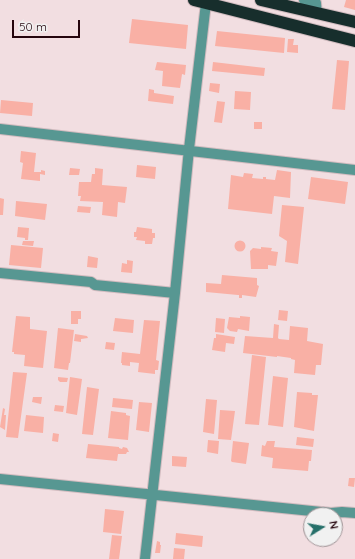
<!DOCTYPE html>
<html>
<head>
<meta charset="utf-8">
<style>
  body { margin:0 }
  #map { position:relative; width:355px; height:559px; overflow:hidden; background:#f2dee1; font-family:Quicksand,sans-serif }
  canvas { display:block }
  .north { position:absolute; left:303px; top:507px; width:40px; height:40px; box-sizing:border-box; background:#f1f1f1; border:1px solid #9f9396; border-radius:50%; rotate:79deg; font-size:11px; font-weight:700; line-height:16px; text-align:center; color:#25050d }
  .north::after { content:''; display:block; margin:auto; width:14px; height:18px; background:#26706a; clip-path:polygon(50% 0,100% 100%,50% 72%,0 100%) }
  .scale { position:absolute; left:12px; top:20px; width:68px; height:18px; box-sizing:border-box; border:2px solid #25050d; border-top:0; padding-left:5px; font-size:12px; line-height:14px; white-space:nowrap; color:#25050d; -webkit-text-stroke:3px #f1f1f1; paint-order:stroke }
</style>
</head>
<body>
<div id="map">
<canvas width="355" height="559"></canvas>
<div class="north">N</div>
<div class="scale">50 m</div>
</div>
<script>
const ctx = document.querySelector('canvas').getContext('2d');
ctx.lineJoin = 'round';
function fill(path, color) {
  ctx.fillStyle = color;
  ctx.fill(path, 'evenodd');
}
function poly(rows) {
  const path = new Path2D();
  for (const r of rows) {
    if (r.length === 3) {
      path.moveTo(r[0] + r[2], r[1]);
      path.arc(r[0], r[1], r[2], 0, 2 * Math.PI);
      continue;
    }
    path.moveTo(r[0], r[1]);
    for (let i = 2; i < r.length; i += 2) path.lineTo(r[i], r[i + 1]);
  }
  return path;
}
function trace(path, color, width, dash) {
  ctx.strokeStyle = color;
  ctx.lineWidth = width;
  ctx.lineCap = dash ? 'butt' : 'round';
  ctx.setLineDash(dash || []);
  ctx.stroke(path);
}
const building = poly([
  [346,0,355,0,355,10,344,7],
  [132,19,188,25,186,49,129,43],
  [217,31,285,38,284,53,215,46],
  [288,39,294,39,293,45,298,45,298,53,287,52],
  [337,60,349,61,345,110,332,109],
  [157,62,186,65,185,75,182,74,180,88,162,86,163,71,155,70],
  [213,62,265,68,264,76,212,71],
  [210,83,220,84,219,93,209,91],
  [149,89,154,90,154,93,174,96,173,104,148,101],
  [235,91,251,92,250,110,234,109],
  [1,100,33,103,32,116,0,113],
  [217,101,225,102,222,123,214,122],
  [254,122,262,122,262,129,254,129],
  [21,151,36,153,34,172,41,172,41,170,45,171,45,175,40,174,40,181,21,179,23,163,20,162],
  [137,165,156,167,155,179,136,177],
  [70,168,80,169,79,175,69,175],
  [95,168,103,169,102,185,127,187,125,203,118,202,117,217,102,215,103,202,80,201,81,196,78,196,79,182,91,182,92,174,95,174],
  [277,170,291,172,290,198,274,196,272,214,228,209,231,175,243,177,244,173,253,174,252,178,263,179,263,177,266,177,266,179,275,180],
  [311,177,348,182,345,204,308,199],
  [0,198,4,199,3,215,0,215],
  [16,201,47,204,45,220,15,216],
  [282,205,304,207,298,264,285,262,287,241,279,236],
  [78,206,91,207,90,213,77,212],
  [18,227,29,228,28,240,25,240,25,238,17,237],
  [137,227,152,229,152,233,155,233,155,238,153,238,152,244,145,244,145,241,136,240,137,237,134,237,134,232,136,232],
  [240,246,5.5],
  [23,241,34,241,33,246,22,245],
  [11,245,43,248,41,268,9,265],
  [261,247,272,248,271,251,278,252,276,266,268,265,268,269,251,269,250,251,253,248,261,249],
  [88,256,98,258,97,268,87,267],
  [127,260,133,261,132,273,121,272,122,263,127,264],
  [222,275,257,278,257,285,259,286,256,297,242,295,242,298,239,298,239,295,238,295,206,292,206,283,221,284],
  [279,310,288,311,287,321,278,320],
  [71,311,81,311,81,319,78,319,78,324,71,324],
  [16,316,30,317,30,329,47,331,43,368,24,366,25,355,14,354,14,352,12,352],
  [240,316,250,317,249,331,238,329,237,332,230,331,227,328,229,317,240,318],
  [115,318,134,320,133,333,113,331],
  [216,318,225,319,224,333,215,332],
  [144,320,160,321,156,360,159,361,158,370,155,370,155,374,138,372,139,363,130,362,130,366,122,365,122,363,121,363,122,352,140,354],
  [274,324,279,325,278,338,279,339,289,340,290,326,308,328,307,341,323,344,321,365,316,365,315,375,294,373,295,360,291,359,291,358,277,356,277,357,243,353,245,336,273,338],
  [58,328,74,330,70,363,69,363,68,370,54,368],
  [75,334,87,336,88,338,81,339,81,342,74,341],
  [216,334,235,337,234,344,226,343,225,352,212,350,214,338,216,338],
  [106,342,115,343,114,350,105,349],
  [252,355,266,357,259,425,245,424],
  [13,372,27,373,18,438,6,437],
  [273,376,288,378,283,427,268,425],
  [58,377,68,378,67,382,60,382,58,380],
  [70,377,82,379,77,415,66,413],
  [87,387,99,389,93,435,82,434],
  [297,392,312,393,312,395,318,395,314,431,294,427],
  [33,397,42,397,41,404,32,402],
  [113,398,133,400,132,409,112,407],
  [206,399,217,400,214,434,203,432],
  [139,402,152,403,149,432,136,430],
  [55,405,64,406,63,412,54,411],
  [3,408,5,409,4,415,6,415,5,430,0,427],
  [220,410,235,411,231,440,218,439],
  [111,411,126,413,126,415,130,416,128,440,108,438],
  [26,415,44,417,43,433,24,431],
  [53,433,59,434,58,442,52,441],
  [297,437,314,439,313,447,296,445],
  [208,440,219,441,218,454,207,452],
  [233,441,249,443,246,464,232,462,231,461],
  [267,441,275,441,274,447,312,450,311,461,309,461,308,471,272,468,273,458,261,456,262,445,265,446],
  [88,444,119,447,119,448,122,449,123,447,127,448,129,452,127,452,126,454,118,454,117,461,86,458],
  [172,456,187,457,186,467,172,466],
  [349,478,355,478,354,487,348,486],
  [105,509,124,511,121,534,103,532],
  [176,533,203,536,202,547,175,544],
  [112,535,122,536,119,559,109,559],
  [157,541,160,542,160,545,161,545,160,553,155,553],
  [174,548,185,549,184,559,173,559]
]);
const minor = poly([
  [304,0,316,3,317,14],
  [0,129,355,170],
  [0,273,91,282,95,285,175,293],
  [0,479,331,513,342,512,355,513],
  [145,559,175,293,189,149,206,3]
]);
const highway = poly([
  [194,0,355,41],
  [261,0,355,22]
]);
fill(building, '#f9b0a5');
trace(minor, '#d1bbbf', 12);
trace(highway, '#d1bbbf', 14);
trace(minor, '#579792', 10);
trace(highway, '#172e2c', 12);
</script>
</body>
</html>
